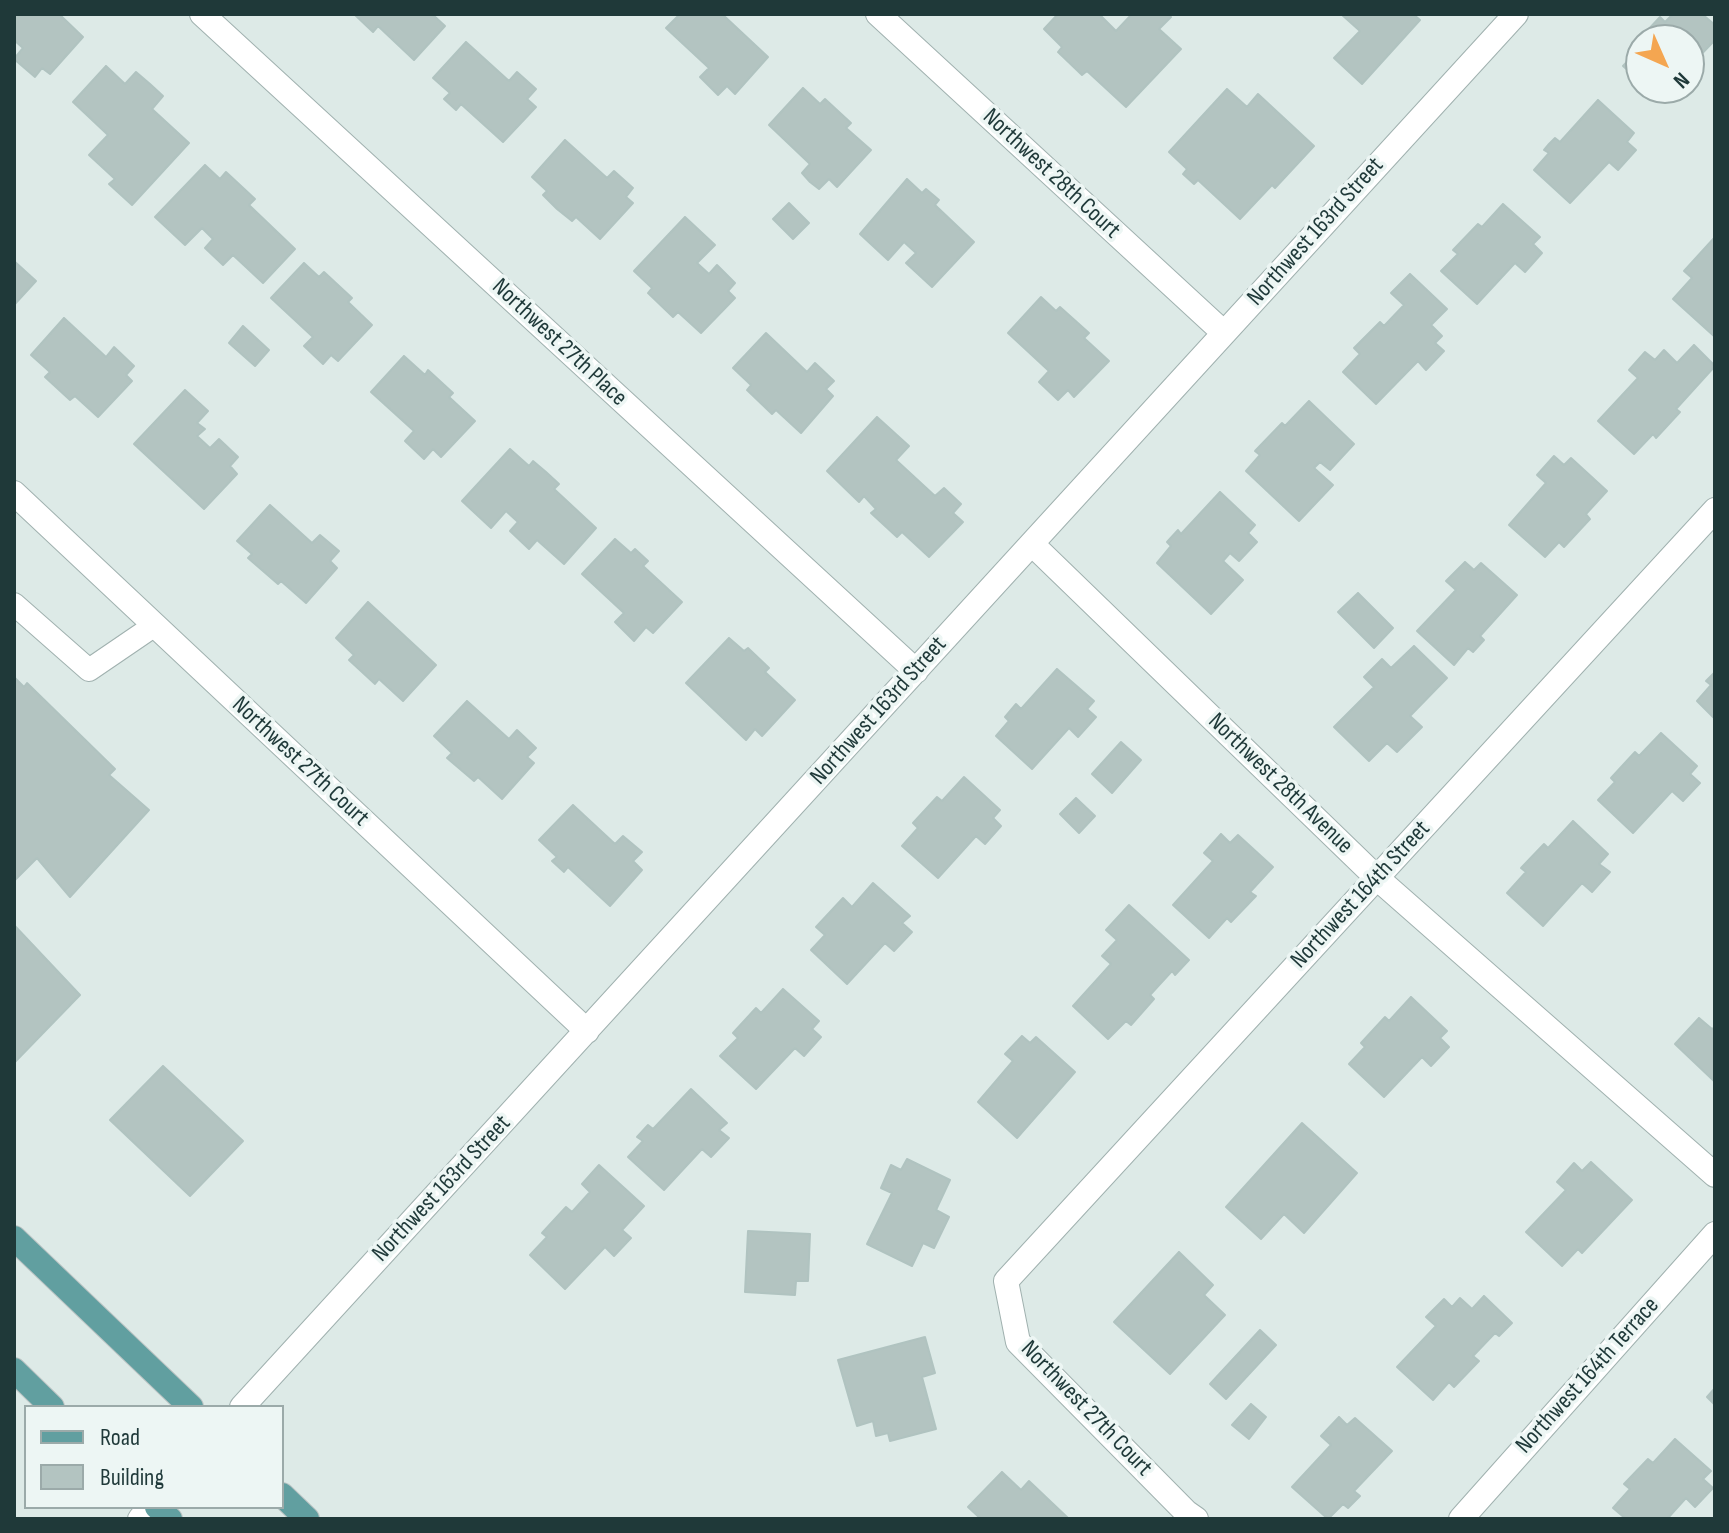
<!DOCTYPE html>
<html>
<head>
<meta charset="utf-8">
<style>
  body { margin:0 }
  #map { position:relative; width:1729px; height:1533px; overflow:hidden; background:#ddeae7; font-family:"Sofia Sans Condensed",sans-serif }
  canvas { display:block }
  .frame { position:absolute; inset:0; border:16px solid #1f3939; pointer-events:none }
  .legend { position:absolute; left:24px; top:1405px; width:260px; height:104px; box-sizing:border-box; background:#edf6f4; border:2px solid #9baaa9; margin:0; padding:10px 14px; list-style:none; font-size:24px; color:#1f3939 }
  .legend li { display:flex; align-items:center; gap:16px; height:40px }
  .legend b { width:40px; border:2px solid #9baaa9 }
  .north { position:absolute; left:1625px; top:24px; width:80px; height:80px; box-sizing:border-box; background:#edf6f4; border:2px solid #9baaa9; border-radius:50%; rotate:135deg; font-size:22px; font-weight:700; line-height:32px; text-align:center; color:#1f3939 }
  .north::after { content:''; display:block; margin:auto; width:28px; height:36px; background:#f4a651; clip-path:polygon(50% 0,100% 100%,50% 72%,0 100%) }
</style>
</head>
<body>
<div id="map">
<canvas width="1729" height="1533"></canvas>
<div class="frame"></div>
<ul class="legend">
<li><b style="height:10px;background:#619fa0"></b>Road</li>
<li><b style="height:22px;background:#b3c4c1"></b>Building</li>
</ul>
<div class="north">N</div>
</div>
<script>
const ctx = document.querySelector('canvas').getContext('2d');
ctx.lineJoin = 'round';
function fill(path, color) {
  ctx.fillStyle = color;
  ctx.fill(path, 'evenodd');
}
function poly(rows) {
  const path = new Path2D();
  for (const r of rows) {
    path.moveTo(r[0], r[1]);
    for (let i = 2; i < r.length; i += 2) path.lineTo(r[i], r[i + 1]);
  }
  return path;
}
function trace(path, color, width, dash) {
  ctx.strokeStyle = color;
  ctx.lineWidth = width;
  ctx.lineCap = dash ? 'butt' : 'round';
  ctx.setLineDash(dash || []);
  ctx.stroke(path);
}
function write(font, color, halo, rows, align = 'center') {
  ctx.font = font + ' "Sofia Sans Condensed",sans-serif';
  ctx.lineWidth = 7;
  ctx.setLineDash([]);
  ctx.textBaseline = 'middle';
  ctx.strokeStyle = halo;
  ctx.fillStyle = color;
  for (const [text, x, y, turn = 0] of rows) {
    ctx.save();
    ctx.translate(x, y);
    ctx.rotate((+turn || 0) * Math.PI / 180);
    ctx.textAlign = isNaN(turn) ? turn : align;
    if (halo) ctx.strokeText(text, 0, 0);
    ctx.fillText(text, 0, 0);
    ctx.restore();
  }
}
const building = poly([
  [14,14,59,14,83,37,50,74,42,68,35,77,14,59,23,48,14,40,14,14],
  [354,14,432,14,445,26,414,60,378,26,373,32,354,14],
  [680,14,722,14,768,57,735,94,727,86,718,95,700,77,709,68,666,28,680,14],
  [1058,14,1099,14,1116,31,1132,14,1169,14,1171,17,1159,29,1181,49,1126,107,1087,71,1082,75,1058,52,1062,47,1044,29,1058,14],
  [1341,14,1413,14,1420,20,1362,84,1334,58,1360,31,1341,14],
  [1673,14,1702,14,1715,25,1715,40,1689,67,1689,40,1641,40,1641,82,1623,66,1638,50,1633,46,1660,17,1665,22,1673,14],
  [466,42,509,81,517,72,536,89,527,99,536,107,503,142,461,104,456,110,444,99,450,93,433,78,466,42],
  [106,66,125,84,136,72,150,84,163,96,152,109,189,143,132,205,109,184,115,179,89,155,108,135,73,102,106,66],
  [803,88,820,104,825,99,851,123,846,128,871,150,837,187,829,179,819,189,810,182,802,173,810,164,769,125,803,88],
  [1647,88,1670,88,1659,99,1647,88],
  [1227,89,1247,107,1258,94,1314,146,1275,188,1272,185,1240,219,1198,180,1194,184,1183,174,1187,169,1169,152,1227,89],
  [1598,100,1634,133,1627,142,1636,150,1618,170,1609,162,1570,203,1534,170,1549,153,1544,150,1549,144,1555,138,1560,142,1598,100],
  [565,140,607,178,614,171,633,188,626,197,633,203,600,239,576,217,572,221,557,209,543,195,547,191,532,177,565,140],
  [205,165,220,179,226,172,255,199,249,205,295,249,263,283,233,255,223,265,205,248,213,239,202,228,185,245,155,217,205,165],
  [907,179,922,193,926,189,939,200,935,205,974,242,932,287,906,263,916,253,904,242,888,260,860,234,907,179],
  [789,203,809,223,793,239,773,219,789,203],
  [1503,204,1540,237,1533,244,1542,253,1525,272,1515,263,1477,304,1441,271,1458,254,1453,250,1478,224,1482,227,1503,204],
  [685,217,715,245,697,263,709,274,717,265,735,283,728,291,735,298,701,333,678,312,673,317,648,293,652,288,634,271,685,217],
  [1715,237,1715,337,1673,299,1692,278,1684,271,1715,237],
  [14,261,36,281,14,305,14,261],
  [304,263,319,277,324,272,352,298,348,302,372,325,338,361,331,355,323,364,304,346,313,337,271,298,304,263],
  [1410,274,1447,309,1431,325,1442,336,1435,343,1444,351,1426,370,1418,361,1376,404,1343,372,1360,354,1354,348,1380,322,1384,326,1404,305,1391,293,1410,274],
  [1041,297,1056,311,1060,307,1089,333,1084,338,1109,361,1074,397,1068,390,1058,400,1039,382,1049,371,1008,333,1041,297],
  [64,318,106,357,114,347,134,366,126,375,132,381,98,417,75,396,70,400,45,377,50,372,31,355,64,318],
  [243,326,269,350,255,366,229,343,243,326],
  [766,333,807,372,815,363,834,381,826,389,833,396,801,433,776,410,772,414,747,390,751,385,733,368,766,333],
  [1694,345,1715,366,1676,409,1680,412,1656,438,1653,434,1634,454,1598,421,1638,378,1629,370,1645,352,1655,360,1664,350,1677,363,1694,345],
  [404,356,425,375,428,370,453,393,449,397,475,421,441,457,433,449,424,459,405,441,414,431,371,392,404,356],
  [185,390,208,411,197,423,205,429,197,436,210,448,219,439,238,457,230,466,237,474,204,509,134,444,185,390],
  [1309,401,1354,444,1330,470,1320,462,1314,468,1333,485,1299,521,1246,471,1260,455,1255,451,1282,423,1285,426,1309,401],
  [877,417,909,446,896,460,935,496,944,488,961,504,953,513,963,522,929,557,902,532,897,537,871,513,876,509,864,496,859,502,827,471,877,417],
  [510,449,529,466,533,461,546,472,559,484,554,489,596,528,564,564,537,540,529,549,510,531,518,522,506,511,491,528,462,501,510,449],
  [1554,456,1564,465,1571,458,1607,491,1586,514,1590,519,1564,547,1559,542,1545,557,1509,525,1546,483,1537,475,1554,456],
  [1220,492,1255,525,1248,533,1257,542,1239,561,1230,553,1223,561,1243,580,1211,614,1157,563,1171,546,1167,542,1178,530,1181,534,1220,492],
  [270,505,312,543,320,535,339,551,330,561,337,568,306,603,281,581,278,584,248,558,252,554,237,541,270,505],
  [615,539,631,553,635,549,648,561,643,566,682,602,653,633,646,627,634,641,615,622,624,613,582,574,615,539],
  [1465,562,1474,570,1481,563,1517,595,1480,636,1484,640,1473,652,1468,648,1454,665,1417,631,1456,590,1446,581,1465,562],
  [1358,593,1393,628,1374,648,1338,612,1358,593],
  [368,602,436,665,403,701,379,679,375,684,349,660,354,655,336,638,368,602],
  [729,638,744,651,748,648,769,668,765,672,795,700,762,736,755,729,746,740,686,683,729,638],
  [1414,646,1447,678,1410,716,1422,727,1397,752,1387,743,1369,761,1334,727,1374,687,1364,677,1382,659,1391,668,1414,646],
  [1057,669,1094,701,1087,709,1096,717,1078,737,1069,728,1032,769,996,736,1009,721,1005,717,1016,704,1021,709,1057,669],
  [1715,672,1715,719,1697,701,1711,685,1706,681,1715,672],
  [14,677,24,687,27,683,115,769,109,775,149,810,70,897,37,858,14,881,14,677],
  [467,701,509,739,517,730,536,748,527,757,534,763,502,799,478,777,474,781,447,758,452,753,434,736,467,701],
  [1661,733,1697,766,1690,774,1700,783,1683,801,1672,791,1633,833,1598,800,1615,782,1611,778,1635,752,1639,756,1661,733],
  [1121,742,1141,760,1112,793,1092,774,1121,742],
  [964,777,1000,810,993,818,1001,826,985,844,976,836,938,878,902,846,918,828,913,823,937,797,942,801,964,777],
  [1076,798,1095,816,1079,833,1060,814,1076,798],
  [573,805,615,844,623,836,642,852,633,861,642,870,610,906,568,867,564,872,552,861,557,857,539,840,573,805],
  [1573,821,1608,854,1599,864,1610,872,1592,892,1582,883,1543,926,1507,893,1526,872,1521,868,1544,844,1548,848,1573,821],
  [1221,834,1230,843,1238,835,1273,867,1250,892,1256,896,1231,922,1227,918,1209,938,1173,905,1213,861,1204,853,1221,834],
  [873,883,910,916,902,923,912,932,894,951,885,943,847,984,811,950,825,935,816,927,843,898,852,907,873,883],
  [1129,905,1189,960,1175,975,1172,971,1150,995,1154,999,1131,1025,1126,1021,1108,1039,1073,1006,1111,964,1102,956,1117,940,1106,930,1129,905],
  [14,925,80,995,14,1063,14,925],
  [783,989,819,1021,812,1029,821,1037,804,1056,795,1048,756,1089,720,1056,738,1038,733,1033,756,1008,761,1013,783,989],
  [1411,997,1447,1031,1440,1038,1449,1047,1431,1066,1422,1057,1384,1097,1349,1064,1365,1047,1361,1043,1385,1017,1389,1021,1411,997],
  [1699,1018,1712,1029,1715,1027,1715,1082,1675,1044,1699,1018],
  [1022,1036,1030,1043,1036,1037,1075,1072,1017,1138,978,1102,1013,1061,1005,1054,1022,1036],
  [163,1066,243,1141,190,1196,110,1120,163,1066],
  [691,1089,727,1123,719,1130,729,1138,711,1157,702,1149,664,1190,628,1157,643,1141,637,1137,648,1125,653,1129,691,1089],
  [1302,1123,1357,1173,1304,1233,1284,1214,1261,1239,1226,1207,1302,1123],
  [907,1159,950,1180,936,1210,949,1217,934,1248,923,1243,912,1266,867,1244,892,1193,881,1188,891,1165,901,1170,907,1159],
  [1591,1162,1632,1200,1582,1253,1578,1249,1562,1266,1526,1232,1566,1190,1557,1182,1574,1163,1582,1171,1591,1162],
  [599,1165,644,1206,622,1230,631,1238,614,1256,605,1247,565,1289,530,1255,547,1237,542,1233,566,1207,572,1212,590,1192,582,1184,599,1165],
  [748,1231,810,1234,808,1281,796,1281,795,1295,745,1292,748,1231],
  [1179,1252,1213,1285,1204,1295,1225,1315,1170,1374,1114,1322,1179,1252],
  [1484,1296,1512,1323,1499,1336,1495,1333,1473,1356,1479,1361,1454,1387,1449,1382,1433,1400,1397,1367,1436,1326,1426,1317,1444,1299,1452,1307,1460,1298,1472,1309,1484,1296],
  [1260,1330,1276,1345,1226,1399,1210,1384,1260,1330],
  [925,1337,935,1373,922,1377,936,1429,890,1441,888,1433,876,1436,873,1421,857,1426,838,1360,925,1337],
  [1715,1388,1715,1405,1707,1397,1715,1388],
  [1251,1404,1266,1417,1249,1439,1232,1425,1251,1404],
  [1339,1417,1347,1425,1355,1418,1392,1451,1354,1491,1360,1496,1348,1508,1343,1504,1328,1519,1292,1487,1331,1445,1321,1436,1339,1417],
  [1675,1439,1711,1471,1703,1479,1713,1488,1695,1507,1686,1498,1667,1519,1626,1519,1613,1508,1630,1489,1624,1484,1648,1459,1653,1463,1675,1439],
  [1002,1472,1021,1490,1029,1481,1069,1519,981,1519,968,1507,1002,1472]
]);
const service = poly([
  [14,604,89,670,155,625]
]);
const minor = poly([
  [202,14,916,671],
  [878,14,1224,333],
  [14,493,587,1031],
  [1032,544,1377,878,1715,1175],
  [242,1407,1516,14],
  [140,1519,150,1507],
  [1196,1519,1186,1512,1018,1342,1006,1281,1715,510],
  [1461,1519,1715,1234]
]);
const primary = poly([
  [14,1238,191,1407],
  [14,1370,52,1407],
  [282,1495,307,1519],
  [157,1507,170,1519]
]);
const streetNames = [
  ["Northwest 28th Court",1051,174,43],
  ["Northwest 163rd Street",1316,232,-48],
  ["Northwest 27th Place",559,343,43],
  ["Northwest 163rd Street",879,711,-48],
  ["Northwest 27th Court",300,762,43],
  ["Northwest 28th Avenue",1280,784,44],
  ["Northwest 164th Street",1361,895,-47],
  ["Northwest 163rd Street",442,1189,-47],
  ["Northwest 164th Terrace",1588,1376,-48],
  ["Northwest 27th Court",1086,1409,46]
];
fill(building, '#b3c4c1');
trace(building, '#b0c3c0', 2);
trace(service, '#a0b1af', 24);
trace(minor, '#a0b1af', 26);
trace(primary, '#bcc4c4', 26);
trace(service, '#fff', 22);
trace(minor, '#fff', 24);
trace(primary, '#619fa0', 24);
write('24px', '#1f3939', '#edf6f4', streetNames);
</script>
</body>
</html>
